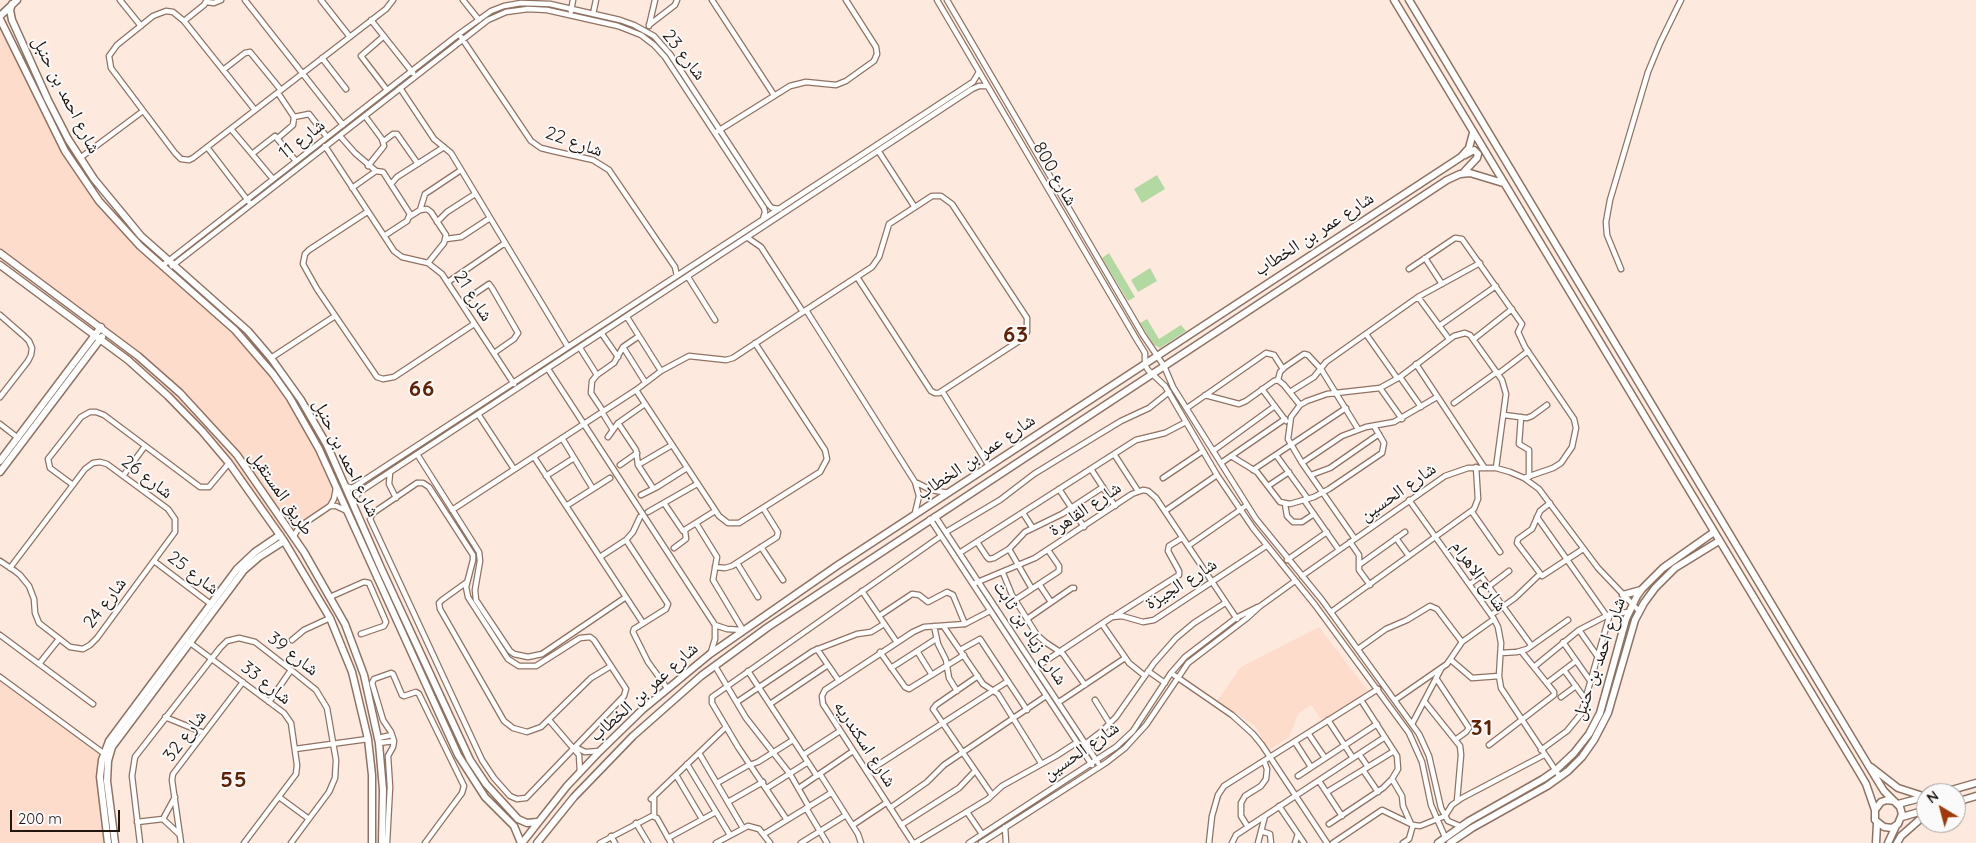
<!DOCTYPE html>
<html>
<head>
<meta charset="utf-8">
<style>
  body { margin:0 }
  #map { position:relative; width:1976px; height:843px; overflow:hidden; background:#fde9de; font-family:Quicksand,sans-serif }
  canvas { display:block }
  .north { position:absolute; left:1916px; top:783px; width:50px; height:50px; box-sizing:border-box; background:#fafafa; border:1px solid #a39f9c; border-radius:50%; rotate:323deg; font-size:14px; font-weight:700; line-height:20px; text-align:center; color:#211610 }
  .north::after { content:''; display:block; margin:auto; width:18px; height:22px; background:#9f3b09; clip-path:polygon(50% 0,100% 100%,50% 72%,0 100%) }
  .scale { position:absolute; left:10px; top:810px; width:110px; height:22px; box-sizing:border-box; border:2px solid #211610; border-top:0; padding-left:6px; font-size:15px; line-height:18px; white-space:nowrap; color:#211610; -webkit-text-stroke:4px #fafafa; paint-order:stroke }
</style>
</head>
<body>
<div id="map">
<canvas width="1976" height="843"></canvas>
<div class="north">N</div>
<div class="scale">200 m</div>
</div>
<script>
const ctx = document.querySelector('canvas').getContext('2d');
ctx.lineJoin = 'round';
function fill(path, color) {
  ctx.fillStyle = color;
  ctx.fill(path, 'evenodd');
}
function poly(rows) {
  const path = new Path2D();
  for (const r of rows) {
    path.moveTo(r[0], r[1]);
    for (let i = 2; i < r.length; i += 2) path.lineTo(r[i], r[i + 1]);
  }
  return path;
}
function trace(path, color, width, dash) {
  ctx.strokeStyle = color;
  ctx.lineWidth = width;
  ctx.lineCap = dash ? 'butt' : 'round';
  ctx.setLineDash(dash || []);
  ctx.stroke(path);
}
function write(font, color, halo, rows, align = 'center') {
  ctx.font = font + ' Quicksand,"Noto Naskh Arabic",sans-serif';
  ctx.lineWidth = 4;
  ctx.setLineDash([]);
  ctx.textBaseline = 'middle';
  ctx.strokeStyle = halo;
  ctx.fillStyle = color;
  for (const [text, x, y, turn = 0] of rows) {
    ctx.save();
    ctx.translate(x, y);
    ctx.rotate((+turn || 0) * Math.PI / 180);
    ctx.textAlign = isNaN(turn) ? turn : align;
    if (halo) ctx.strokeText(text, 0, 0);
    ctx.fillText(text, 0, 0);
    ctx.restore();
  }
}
const built = poly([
  [0,23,52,124,82,175,120,223,192,291,274,374,341,494,284,534,228,456,193,416,158,382,121,350,0,258],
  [1319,627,1369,692,1323,722,1311,705,1298,714,1289,737,1269,750,1255,726,1217,701,1241,667],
  [0,680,106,758,103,778,111,843,0,843]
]);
const green = poly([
  [1157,175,1165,189,1142,203,1134,189],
  [1109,253,1135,297,1128,301,1102,258],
  [1150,268,1157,281,1138,292,1131,280],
  [1147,319,1159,339,1181,325,1186,331,1160,348,1154,345,1140,323]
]);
const street = poly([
  [120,0,141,26],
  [245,0,343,125],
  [321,0,350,37],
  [463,0,479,20],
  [712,0,774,95],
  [937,0,1137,340,1145,353,1145,365,1148,370,1165,386,1217,475,1253,528,1315,605,1409,733,1422,762,1431,805,1445,837],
  [947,0,1143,335,1164,366,1173,387,1256,519,1322,600,1419,734,1429,756,1441,808,1448,821,1460,826],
  [206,2,214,3,221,0],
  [571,11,573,0],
  [593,14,596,0],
  [371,20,413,73],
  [184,21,204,5,207,0],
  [649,25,675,5,677,0],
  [649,26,655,0],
  [384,36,361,56,387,90],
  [461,37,531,141,541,148,553,151,593,160,609,170,675,267,677,276],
  [322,58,346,89],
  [223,70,245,53,250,52,281,90],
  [400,88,434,139,451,153,568,347],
  [278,93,294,117,293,125,278,138],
  [255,110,184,21,173,12,166,11,153,16,117,45,109,56,111,68,175,153,181,159,189,160,193,158,386,9,393,0],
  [365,116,382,139,384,146,368,166],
  [294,117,309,114,327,137],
  [231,129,273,179],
  [718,131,790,86,806,82,836,85,846,81,874,61,877,54,876,47,846,0],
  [340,136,355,153,376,171],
  [384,141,393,134,397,134,418,164],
  [325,146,394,251,402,257,428,263,442,274,514,384],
  [207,147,249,202],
  [879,152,914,206],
  [252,154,275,136,296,161],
  [80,158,143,111],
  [391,184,397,177,444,147],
  [352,188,376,171,383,172,410,214,407,221,384,236],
  [420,210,425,194,461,170],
  [367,212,309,250,305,254,303,264,317,289,377,377,383,379,394,377,474,324],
  [409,217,420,210,427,209,431,212,446,235,444,243,428,263],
  [437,222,447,212,475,194],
  [748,238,761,247,803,312],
  [446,239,461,237,490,218],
  [1425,258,1442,284],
  [162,266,459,34,491,11,504,6,521,3,550,4,620,20,634,25,654,36,670,54,769,205,772,208,780,209],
  [172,266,488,20,506,12,528,9,547,10,618,26,641,35,654,45,665,57,764,208,765,212,763,219],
  [1409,269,1455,238,1462,239,1522,324,1518,332,1525,347,1574,419,1576,428,1572,447,1561,463,1553,468,1524,478],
  [1621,269,1607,235,1606,222,1610,200,1648,72,1660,43,1681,0],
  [688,277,715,320],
  [448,282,505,243],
  [1418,297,1449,339],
  [461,303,489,284,492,288,518,333,514,339,494,353],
  [806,310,915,482,919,496,915,513],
  [0,315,24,336,29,341,32,348,31,355,28,361,0,397],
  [627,317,661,371],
  [1439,326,1496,286],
  [602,334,618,357],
  [1366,334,1397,378],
  [1474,339,1512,309],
  [623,347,645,382],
  [580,348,597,375],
  [271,358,335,316],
  [1416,364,1484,467],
  [548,369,715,625,715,639,711,652],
  [1498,374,1528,351],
  [1400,377,1421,407],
  [1278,380,1280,372,1285,367,1304,354,1308,355,1321,369,1358,429],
  [1380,388,1402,419],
  [1262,389,1286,421],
  [636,390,719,516,728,523,739,523,820,472,827,459,825,450,755,343],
  [942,391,989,466],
  [1290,392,1314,377,1326,362,1418,297,1480,263],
  [1205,395,1239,404,1246,401,1274,381,1278,380,1284,385,1300,405],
  [1454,403,1497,372],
  [1187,408,1266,353,1274,355,1283,369],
  [603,411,591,393,592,381,597,375,614,363,623,347,639,336],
  [602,412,613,430],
  [478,414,514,469],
  [1504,415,1527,418,1532,416,1547,405],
  [1521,417,1519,444,1529,450,1529,477],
  [618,423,636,450,638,465,653,488],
  [0,424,18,438],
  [608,437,618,423,645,404],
  [562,438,593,489],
  [1213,451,1275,406],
  [417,454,479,552,480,561,475,590,476,600,510,651,514,654,528,657,542,654,626,597],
  [1114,454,1138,491],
  [1276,455,1308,499],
  [1231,456,1257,472,1280,502,1290,504,1314,497,1329,489,1382,453,1384,443,1374,426],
  [534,457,643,623],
  [1221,463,1285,419],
  [1302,463,1342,436,1366,427,1394,422,1437,397],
  [620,465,637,453],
  [638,465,672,445],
  [1091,469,1115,506],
  [1253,470,1346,408],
  [390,473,389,484,396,498],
  [1311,475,1330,468,1379,434],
  [123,476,145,446],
  [546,476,574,458],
  [1163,478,1203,451],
  [417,483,423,483,429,487,473,555,473,560,466,587,468,597,508,659,519,666,536,666,580,638,590,637,594,640,626,689,624,696,526,798,517,799,510,796,494,778,482,760,370,519,373,513,417,483],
  [917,483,931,490,949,493],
  [73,485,50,468,48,459,81,417,90,412,96,412,104,415,200,487,209,487,229,463],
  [345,486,352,488,357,485,513,383,973,82,979,72],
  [1268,486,1289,472],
  [1059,489,1084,527],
  [641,495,657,487,687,468],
  [1304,500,1339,550],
  [1409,500,1494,619,1498,627,1501,643,1499,676,1501,688,1560,777],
  [353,503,356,496,361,491,972,89,979,86,987,86],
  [664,503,683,531,715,511],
  [1550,503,1540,511,1532,529,1518,539,1517,543,1542,576,1583,549],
  [1285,504,1287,516,1293,522,1302,522,1314,514],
  [330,506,336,506,347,511],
  [566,506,610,478],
  [452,510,636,390,661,371,689,356,726,360,733,358,803,312,872,267,879,257,889,224,932,196,941,196,952,204,1027,318,1027,332,1022,339,939,393,935,393,931,391,857,277],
  [1165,511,1217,475],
  [648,512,697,484],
  [1472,512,1500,552],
  [1023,513,1032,527],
  [935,516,1098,763],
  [1537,517,1606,615],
  [930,519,1092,765],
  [696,523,717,557,713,580,743,630,727,629,715,625],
  [946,532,1000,500,1034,474,1065,455,1121,421,1149,408,1169,392],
  [294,536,299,527,330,506,334,499,336,488],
  [1396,538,1409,556],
  [1355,539,1302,463,1288,439,1291,417,1300,405,1307,401,1327,394,1380,388,1400,377,1454,336,1465,333,1470,335,1502,380,1506,394,1496,468],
  [626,540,668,604,666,609,634,629,633,632,648,662,667,688],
  [977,542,987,557,989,559,994,558,1009,549,1025,532,1062,514,1103,487],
  [1350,542,1359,555,1359,570,1370,585],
  [1188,546,1247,505],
  [761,547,783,580],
  [674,548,686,539,685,531],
  [1009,549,1032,589],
  [961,552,1136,440,1165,433,1186,422],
  [600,557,626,540,633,532,640,517],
  [1287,560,1327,532],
  [0,561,15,571,20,575,29,586,34,599,35,613,39,623,70,647,83,649,90,645,97,638,175,532,175,519,168,509,107,464,100,462,93,463,85,469,10,568],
  [154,561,212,605],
  [737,563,758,597],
  [1359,565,1405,532],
  [715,567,725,568,732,566,777,537,778,532,763,508],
  [1003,573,1012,595,1037,635,1045,642,1063,654,1085,685],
  [1302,576,1445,476,1468,468,1496,468,1510,472,1524,478,1539,489,1598,568,1639,611],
  [467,582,442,600,439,603,440,609,504,721,513,728,527,732,541,727,591,678,611,666],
  [973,584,1035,558,1132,494,1143,490,1148,491,1156,498,1237,619],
  [1039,584,1051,602],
  [1470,584,1481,576,1531,645],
  [1488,587,1509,571],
  [862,591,896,641],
  [330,597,364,582,369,583,386,622,384,626,361,634],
  [1015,600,1059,571,1059,566,1048,550],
  [1331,612,1474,509,1478,499,1476,467],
  [1116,615,1179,575,1179,571,1168,551,1169,546,1182,538],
  [1491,615,1515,598,1540,574],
  [879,616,912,594,919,595,928,602,947,592,953,595,965,624],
  [1027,619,1072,588,1074,588],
  [1102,624,1129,663,1145,676],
  [934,626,938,644,946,660,949,678,957,691],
  [944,627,983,684,998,694,1041,763],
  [1579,630,1598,657],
  [0,635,93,704],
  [292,640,304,630,330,618],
  [189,642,284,713,291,723,297,765,296,774,244,843],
  [1563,642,1591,682],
  [817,649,839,681],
  [1358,649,1386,629,1407,620,1430,606,1437,609,1462,642],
  [960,650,980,639,1027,710],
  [917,651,932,675],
  [880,652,905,687,909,689,964,655],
  [1501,653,1517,652,1527,649,1568,620],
  [1451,660,1472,678,1499,676],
  [39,664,59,639],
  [715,666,746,718,790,774,809,807],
  [1534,667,1579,630,1610,614,1629,612],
  [891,668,936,639],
  [1035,668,1112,617,1122,616,1143,622,1154,620,1266,546],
  [1564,670,1586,700],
  [748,671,817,776],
  [1148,671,1165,683],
  [1171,673,1232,715,1253,734,1262,745,1327,843],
  [978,676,936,705,933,709,992,795],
  [0,677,106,755],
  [1436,678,1469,728,1466,732,1455,740],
  [1547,683,1576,661],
  [1561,697,1576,686],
  [1095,700,1110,724],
  [1395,700,1447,664,1462,642,1494,619],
  [1424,701,1460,746,1461,755,1457,801],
  [269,702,291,670],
  [737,702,813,651,857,634,871,632,884,624],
  [1059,702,1125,658],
  [770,704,828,665],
  [165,717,204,733],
  [549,720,579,755,580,772],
  [1328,720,1353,758],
  [1412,724,1441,669],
  [1308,733,1325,758],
  [378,738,392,735],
  [1295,742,1311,767],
  [379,743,394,741],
  [1085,744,1102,731,1116,717,1154,663,1176,638,1194,623,1225,603],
  [1489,745,1554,695,1554,692,1521,651],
  [575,747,585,752,600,751],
  [295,749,368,739],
  [1541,750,1567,731,1581,714,1610,614],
  [699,753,743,828],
  [1359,754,1368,767],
  [803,755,840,731],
  [687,764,730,835],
  [1363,770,1378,792],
  [867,772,1008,681],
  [820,774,858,834,861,843],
  [676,775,702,819],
  [1298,776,1377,724],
  [1392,779,1402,796,1403,806,1411,824],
  [1319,781,1342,816],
  [717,783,747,766,758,762,793,740],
  [767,788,808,762],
  [799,788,853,751],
  [1327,792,1394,751],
  [175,797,163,819,180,835],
  [279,797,309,819],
  [651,799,726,727],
  [728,802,763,782],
  [1279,806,1304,843],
  [806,808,827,843],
  [890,808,927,782,944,765,1046,696],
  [967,812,982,834],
  [654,816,654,797],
  [787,820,738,747,712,703,712,697,941,536],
  [137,822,163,819],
  [636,823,648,843],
  [1329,824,1383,788,1392,779,1398,769,1397,756,1361,700],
  [853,825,886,803],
  [901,825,959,788,975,771],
  [1005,827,1006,843],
  [1248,827,1241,816,1241,803,1245,796,1261,786,1266,779,1267,769,1264,761],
  [1261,831,1270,834,1271,843],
  [764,834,831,793],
  [611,836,615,843],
  [668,838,716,812],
  [140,843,132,776,135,757,220,648,227,641,239,638,255,642,295,673,316,690,327,708,336,760,335,778,329,792,291,843],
  [181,843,172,780,173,774,243,682],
  [387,843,390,787,388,756,393,747,394,741,391,732,383,720,372,683,374,679,391,673,393,674,402,695,404,696,416,692,419,694,464,786,462,793,425,843],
  [600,843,652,816,657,818,671,843],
  [716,843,748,826,759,829,770,843],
  [801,843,846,815],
  [913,843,823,704,822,696,825,690,913,632,924,627,965,624,990,611],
  [915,843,988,799,1002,786,1056,756,1076,743],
  [969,843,1116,747,1133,731,1171,673,1185,657,1236,618,1258,607],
  [981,843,1107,762,1125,748,1146,725,1188,663,1247,618,1259,607,1295,581],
  [1209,843,1212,816,1218,795,1224,786,1378,689],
  [1232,843,1236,835,1385,737],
  [1258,843,1265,816],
  [1295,843,1298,834],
  [1333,843,1382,810,1413,825,1420,826,1445,816,1452,805,1462,798,1544,755],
  [1403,843,1409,839,1413,825]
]);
const secondary = poly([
  [1394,0,1859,772,1866,784,1875,810],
  [1409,0,1876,778,1884,791,1900,807,1902,814,1898,824,1892,828,1884,827,1875,820,1875,810,1881,802,1887,800,1894,801],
  [12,4,10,10,12,20,48,100,68,139,94,179,141,236,248,331,271,358,301,400,327,445,381,568,470,760,486,784,518,819,527,823,537,822],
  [0,16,17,0],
  [0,19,65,151,99,201,140,246,235,330,273,374,290,398,319,449,458,755,485,797,514,826,521,843],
  [1463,173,1477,158,1478,154,1474,150,1465,155],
  [0,253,138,356,180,393,237,455,304,552,345,624,364,675,379,743,383,790,382,843],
  [0,265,128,360,168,396,202,431,229,463,284,541,330,618,352,672,368,739,372,775,372,843],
  [0,461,101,327],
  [0,472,102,337],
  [1623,595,1641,590],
  [1871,767,1898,788,1926,797],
  [1941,793,1976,783],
  [1956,802,1976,796],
  [1898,804,1925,797],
  [1902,817,1926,810],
  [108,843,100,777,102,760,109,741,237,569,255,552,280,535],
  [115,843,107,781,108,761,112,747,244,570,259,557,284,541],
  [522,843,567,786,600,751,642,710,710,654,838,565,1461,157,1469,148,1473,133],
  [537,843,574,797,633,736,701,676,768,627,1447,180,1460,174,1470,173,1503,183],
  [1438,843,1469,821,1543,779,1556,770,1574,753,1589,734,1600,713,1626,619,1637,596,1642,589,1663,568,1714,532],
  [1450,843,1472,828,1547,786,1568,771,1582,757,1594,740,1608,713,1635,620,1644,603,1655,588,1675,568,1719,541],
  [1876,843,1877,823],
  [1888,843,1896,826],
  [1897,843,1901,836,1926,814]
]);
const streetNames = [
  ["شارع 23",684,55,52],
  ["شارع احمد بن حنبل",66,95,63],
  ["شارع 11",302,139,-38],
  ["شارع 22",574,142,19],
  ["شارع 800",1055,174,60],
  ["شارع عمر بن الخطاب",1314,234,-33],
  ["شارع 21",473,296,57],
  ["شارع عمر بن الخطاب",976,457,-34],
  ["شارع احمد بن حنبل",346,458,64],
  ["شارع 26",147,477,37],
  ["شارع الحسين",1398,492,-35],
  ["طريق المستقبل",281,493,55],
  ["شارع القاهرة",1085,509,-34],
  ["شارع 25",193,573,37],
  ["شارع الاهرام",1479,576,55],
  ["شارع الجيزة",1181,584,-32],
  ["شارع 24",105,603,-53],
  ["شارع زياد بن ثابت",1030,633,57],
  ["شارع 39",293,654,38],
  ["شارع احمد بن حنبل",1599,659,-71],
  ["شارع 33",266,683,38],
  ["شارع عمر بن الخطاب",644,692,-42],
  ["شارع 32",185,736,-53],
  ["شارع اسكندريه",865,744,57],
  ["شارع الحسين",1081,751,-35]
];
const districtNames = [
  ["63",1016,335],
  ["66",422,389],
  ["31",1482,728],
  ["55",234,780]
];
fill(built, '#fddccb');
fill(green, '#b2d9a1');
trace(street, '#907263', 7);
trace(secondary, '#907263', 9);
trace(street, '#fff', 4.5);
trace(secondary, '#fff', 6);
write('18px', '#211610', '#fafafa', streetNames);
ctx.letterSpacing = '1px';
write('bold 22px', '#612104', '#fafafa', districtNames);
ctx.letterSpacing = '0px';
</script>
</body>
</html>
